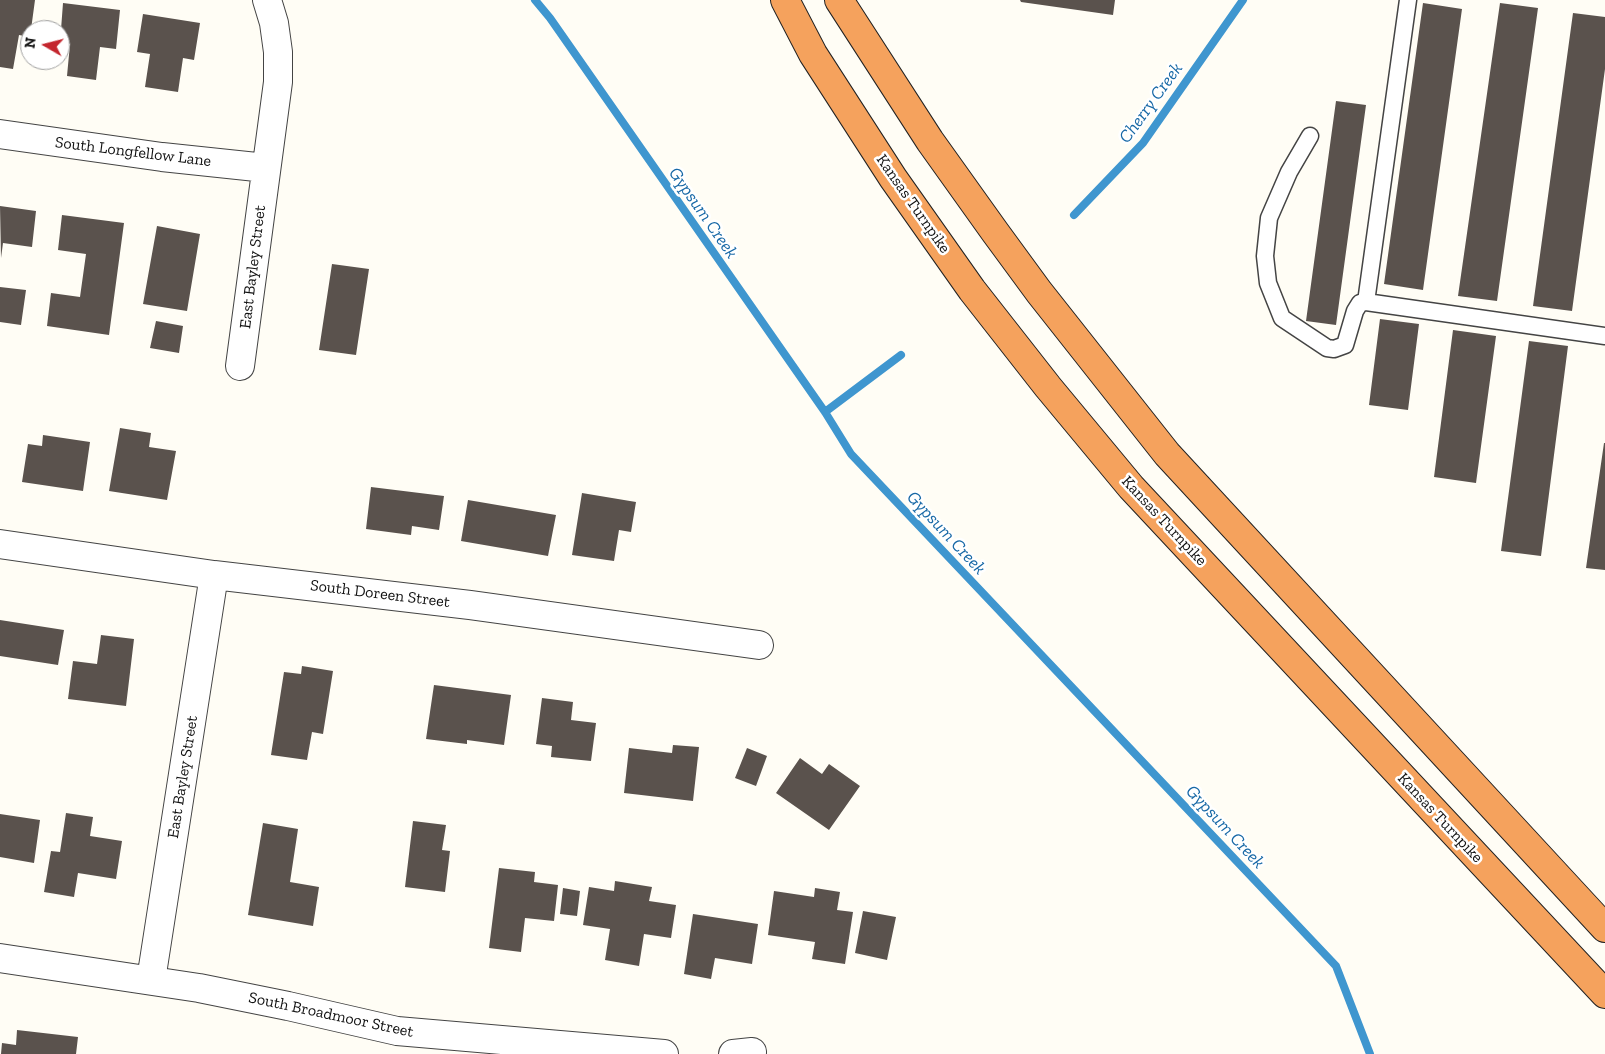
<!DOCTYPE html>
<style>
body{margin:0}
#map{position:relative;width:1605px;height:1054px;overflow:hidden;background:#fffdf5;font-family:"Zilla Slab",serif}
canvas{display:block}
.north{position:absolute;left:20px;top:20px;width:50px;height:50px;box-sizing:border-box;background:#fff;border:1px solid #a0a0a0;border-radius:50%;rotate:278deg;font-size:14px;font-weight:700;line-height:20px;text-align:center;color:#111}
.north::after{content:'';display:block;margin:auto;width:18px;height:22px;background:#c4262e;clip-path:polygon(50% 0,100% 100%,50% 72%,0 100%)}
</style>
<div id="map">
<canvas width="1605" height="1054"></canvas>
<div class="north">N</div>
</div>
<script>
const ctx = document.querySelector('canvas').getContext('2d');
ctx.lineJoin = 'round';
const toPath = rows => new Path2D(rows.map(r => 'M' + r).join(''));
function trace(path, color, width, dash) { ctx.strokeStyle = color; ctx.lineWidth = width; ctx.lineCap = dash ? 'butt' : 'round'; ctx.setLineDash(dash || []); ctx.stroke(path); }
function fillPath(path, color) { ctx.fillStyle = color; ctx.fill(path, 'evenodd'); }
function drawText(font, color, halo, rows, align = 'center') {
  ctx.font = font + ' "Zilla Slab",serif'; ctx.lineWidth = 5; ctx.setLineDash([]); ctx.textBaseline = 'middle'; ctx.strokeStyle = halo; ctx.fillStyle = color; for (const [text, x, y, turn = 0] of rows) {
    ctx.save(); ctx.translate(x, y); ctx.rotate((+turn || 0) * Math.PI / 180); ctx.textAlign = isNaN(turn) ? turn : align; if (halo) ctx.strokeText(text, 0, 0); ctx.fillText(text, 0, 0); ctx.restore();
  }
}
const stream = toPath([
 [535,0,550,18,825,412,851,454,1336,966,1370,1054],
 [1074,215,1143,143,1243,0],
 [825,412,901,355]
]);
const building = toPath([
 [0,0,35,0,30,37,19,35,13,69,0,67],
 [1020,0,1115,0,1113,15,1021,2],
 [63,3,120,10,116,49,100,47,96,80,67,76,70,44,60,43],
 [1423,3,1462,9,1423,290,1384,284],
 [1500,3,1538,8,1497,301,1458,296],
 [1573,13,1605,17,1605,69,1572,311,1533,306],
 [143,14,200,23,194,60,183,58,178,92,145,87,150,54,137,52],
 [1336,101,1366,105,1336,325,1306,321],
 [0,206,36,211,32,247,3,243,1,258],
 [62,215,124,223,109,335,47,326,51,293,80,297,86,254,58,250],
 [157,226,200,234,187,311,143,304],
 [332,264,369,269,356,355,319,350],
 [0,287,26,290,21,325,0,322],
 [1380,319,1419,324,1408,410,1369,405],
 [156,321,183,326,179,353,150,348],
 [1453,330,1496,336,1476,483,1434,477],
 [1529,341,1568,346,1541,556,1501,551],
 [120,428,151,433,149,447,176,451,167,500,109,491],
 [43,435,90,442,83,491,22,482,28,444,42,446],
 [1604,443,1605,443,1605,570,1586,568],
 [371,487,444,496,439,530,412,526,411,535,366,529],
 [582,493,636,502,631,532,619,530,614,561,572,555],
 [468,500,556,515,548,556,461,541],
 [0,620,64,630,58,665,0,656],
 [101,635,134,639,126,706,68,699,73,661,97,664],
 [302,666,333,671,323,734,312,732,307,760,271,755,284,672,301,674],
 [434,685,511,695,504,745,467,740,467,744,426,739],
 [542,698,573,702,571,720,596,723,591,761,551,757,552,746,536,744],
 [673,745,699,747,693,801,624,793,629,748,672,753],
 [747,748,767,756,756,786,735,778],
 [800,758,822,774,829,764,860,786,829,830,776,793],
 [66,813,93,817,90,836,122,841,116,879,78,873,74,897,44,892,51,851,60,852],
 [0,814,40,820,34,863,0,857],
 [413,821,446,825,442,850,450,851,445,892,405,887],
 [263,823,298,829,290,882,319,887,313,926,248,915],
 [499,868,535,872,534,882,558,885,554,921,525,918,521,952,489,948],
 [615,881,652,887,649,901,676,905,671,938,644,934,639,966,605,960,610,929,583,925,589,887,614,891],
 [563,888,580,891,577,916,560,914],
 [815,888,840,892,837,910,853,912,845,964,812,959,815,942,768,935,774,891,814,897],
 [863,911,896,917,887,960,855,953],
 [693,914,758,924,752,964,715,958,711,979,684,974],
 [17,1030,78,1037,76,1054,1,1054,2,1043,16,1045]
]);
const service = toPath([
 [1310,136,1289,172,1269,218,1265,256,1268,283,1282,318,1327,348,1334,349,1345,345,1355,311,1360,303,1366,302,1605,336],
 [1366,302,1408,0]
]);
const minor = toPath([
 [0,134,162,157,266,168],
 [240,366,278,82,278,52,274,23,267,0],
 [0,544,214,575,470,605,759,645],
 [0,958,199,988,288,1006,397,1031,664,1054],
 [151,980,214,575],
 [733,1054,752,1052]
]);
const motorway = toPath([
 [785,0,813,54,893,178,972,290,1048,387,1131,487,1605,994],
 [839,0,930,141,995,232,1039,292,1167,454,1605,928]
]);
const streetNames = [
 ["South Longfellow Lane",133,152,7],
 ["Kansas Turnpike",913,204,55],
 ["East Bayley Street",253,267,-83],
 ["Kansas Turnpike",1164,521,47],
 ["South Doreen Street",380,594,7],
 ["East Bayley Street",183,777,-81],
 ["Kansas Turnpike",1440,818,47],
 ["South Broadmoor Street",331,1015,12]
];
const waterNames = [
 ["Cherry Creek",1151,103,-54],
 ["Gypsum Creek",703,213,55],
 ["Gypsum Creek",946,533,47],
 ["Gypsum Creek",1225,827,47]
];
trace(stream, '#3f96cf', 8);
fillPath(building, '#5a524d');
trace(service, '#444', 19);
trace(minor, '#444', 30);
trace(motorway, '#222', 30);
trace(service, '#fff', 16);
trace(minor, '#fff', 28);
trace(motorway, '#f5a25d', 28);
drawText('16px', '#111', '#fff', streetNames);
drawText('italic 18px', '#1768a6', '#fff', waterNames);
</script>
